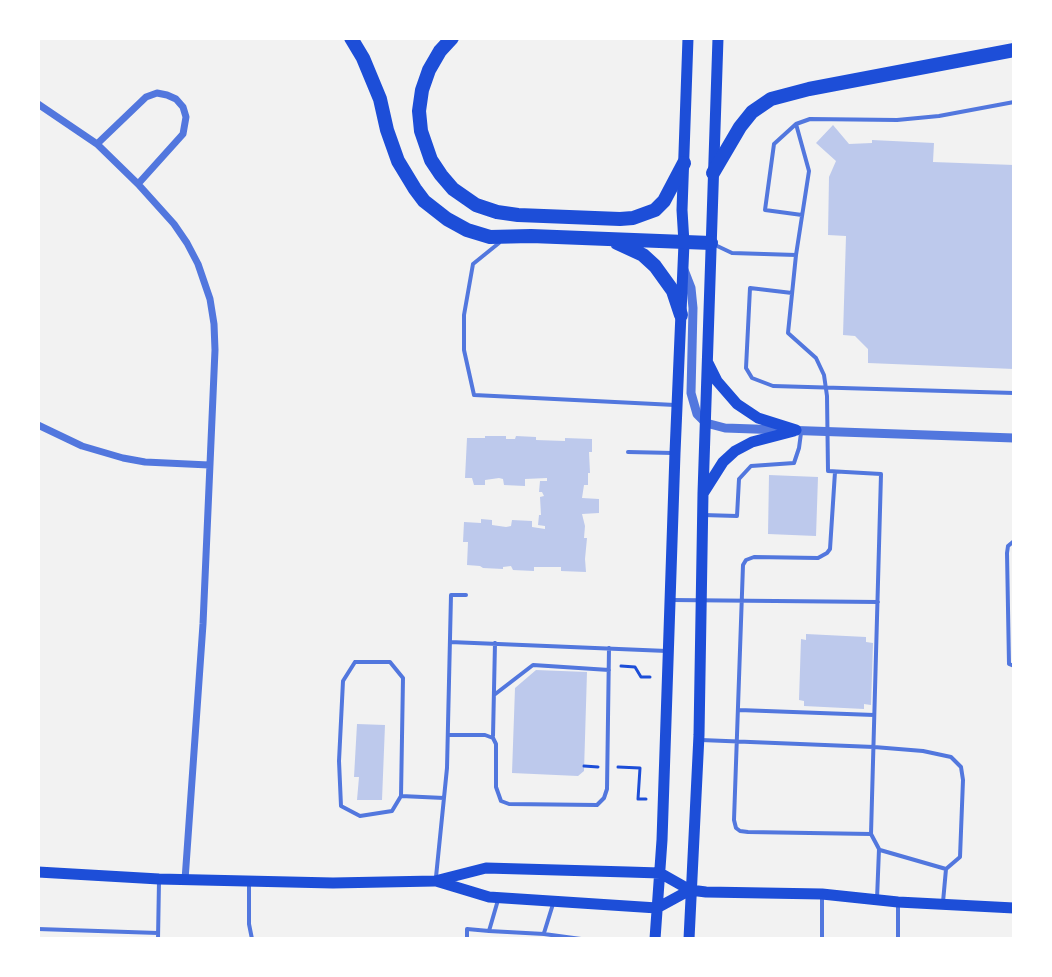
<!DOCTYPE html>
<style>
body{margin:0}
#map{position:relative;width:1052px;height:977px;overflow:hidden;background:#f2f2f2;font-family:"DejaVu Sans",sans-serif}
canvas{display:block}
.frame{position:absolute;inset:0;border:40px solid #fff;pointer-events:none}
</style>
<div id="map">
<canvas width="1052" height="977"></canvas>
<div class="frame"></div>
</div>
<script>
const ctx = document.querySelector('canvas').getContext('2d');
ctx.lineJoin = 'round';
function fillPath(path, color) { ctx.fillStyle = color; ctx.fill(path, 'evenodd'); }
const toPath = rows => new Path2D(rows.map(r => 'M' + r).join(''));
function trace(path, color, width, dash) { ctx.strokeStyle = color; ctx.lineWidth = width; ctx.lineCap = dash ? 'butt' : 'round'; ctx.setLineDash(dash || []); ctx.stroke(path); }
const building = toPath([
 [833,125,849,144,872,143,872,140,934,143,933,162,1014,165,1014,369,868,363,868,349,855,336,843,335,846,236,828,235,829,177,836,161,816,143],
 [485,436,506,436,506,439,515,439,516,436,536,437,536,440,565,441,565,438,592,439,592,452,589,452,590,473,588,473,588,485,584,485,582,498,599,499,599,513,582,514,585,526,584,538,587,538,585,559,586,572,561,571,561,567,534,567,534,571,513,570,511,566,503,567,503,569,483,568,480,566,467,565,468,542,463,542,464,522,481,523,481,519,492,520,492,525,506,527,511,526,512,520,532,521,532,527,545,529,545,526,538,525,539,515,541,515,540,497,544,496,542,492,539,492,540,481,547,481,547,478,525,479,525,486,504,485,503,479,499,478,485,480,485,485,474,485,472,478,465,478,467,438,485,438],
 [769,475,818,477,816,536,768,534],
 [806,634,866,637,866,642,873,643,871,705,864,704,864,709,804,706,804,701,799,700,801,639,806,640],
 [536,670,587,672,584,771,578,776,512,773,515,688],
 [357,724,385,725,382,800,357,800,359,777,354,777]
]);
const path = toPath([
 [621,666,635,667,641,677,650,677],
 [584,766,598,767],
 [618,767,640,768,638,799,646,799]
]);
const service = toPath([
 [796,124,774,144,765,210,802,215],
 [499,243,473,264,464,315,464,350,474,395,675,405],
 [713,244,732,253,796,255],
 [792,293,750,288,746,368,752,378,773,386,1014,393],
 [628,452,673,453],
 [835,472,830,549,827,553,818,558,754,557,746,560,743,565,734,820,736,828,740,831,748,832,871,834],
 [703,515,737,516,739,479,751,466,794,463,799,448,801,433],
 [1014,541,1008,546,1007,553,1009,664,1014,666],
 [672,600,878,602],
 [450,642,667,651],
 [355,662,390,662,403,678,401,796,392,811,360,816,341,806,339,761,343,681,355,662],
 [494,695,533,665,609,670],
 [739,710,874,715],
 [448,735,485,735,493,738,496,744,496,787,501,801,509,804,597,805,604,798,607,789,609,648],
 [493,736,495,643],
 [701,740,874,747,923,751,951,757,961,767,963,780,960,857,946,869,943,902],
 [401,796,444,798],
 [880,850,946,869],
 [436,877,447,768,451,595,466,595],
 [249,884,249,924,252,939],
 [822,897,822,939],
 [877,899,879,849,871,834,881,474,828,471,827,396,824,375,816,358,788,333,796,255,809,171,796,124,810,119,897,120,939,116,1014,102],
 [898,905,898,939],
 [38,929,158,933],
 [489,931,544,934,581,939],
 [544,933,553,904],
 [158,939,159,881],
 [467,939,467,929,489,931,498,900]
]);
const minor = toPath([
 [38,104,97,144,138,184,174,224,187,243,198,264,210,299,214,324,215,350,203,624,185,880],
 [97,144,146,97,157,93,167,95,176,99,183,107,186,117,183,134,138,184],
 [38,425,82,446,123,458,145,462,209,465]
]);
const tertiary = toPath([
 [684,270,691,288,693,308,691,393,697,414,706,423,725,428,1014,438]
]);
const secondary = toPath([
 [708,363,717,381,737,404,758,418,796,430],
 [704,492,723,462,735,451,752,442,794,431],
 [38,872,159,879,333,883,435,881,486,868,628,872,660,873,690,890,706,892,822,894,898,902,1014,908],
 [436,881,489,897,657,908,690,890],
 [655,939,662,840,675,453,684,243,682,210,688,38],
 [689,939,699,735,703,493,718,38]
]);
const motorway = toPath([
 [351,38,363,58,380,99,387,130,398,161,415,189,424,201,447,219,467,230,490,237,531,236,711,243],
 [452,38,440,51,429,70,422,90,419,111,421,131,431,160,441,175,453,189,476,205,497,212,518,215,620,219,633,218,655,210,664,201,684,163],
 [713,173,740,127,752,112,771,99,809,89,1014,50],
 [617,243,643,255,655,266,673,291,681,315]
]);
fillPath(building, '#bdc9ec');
trace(path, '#1d4ed8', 3);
trace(service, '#5277de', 4);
trace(minor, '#5277de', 7);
trace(tertiary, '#5277de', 9);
trace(secondary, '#1d4ed8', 11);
trace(motorway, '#1d4ed8', 14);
</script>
